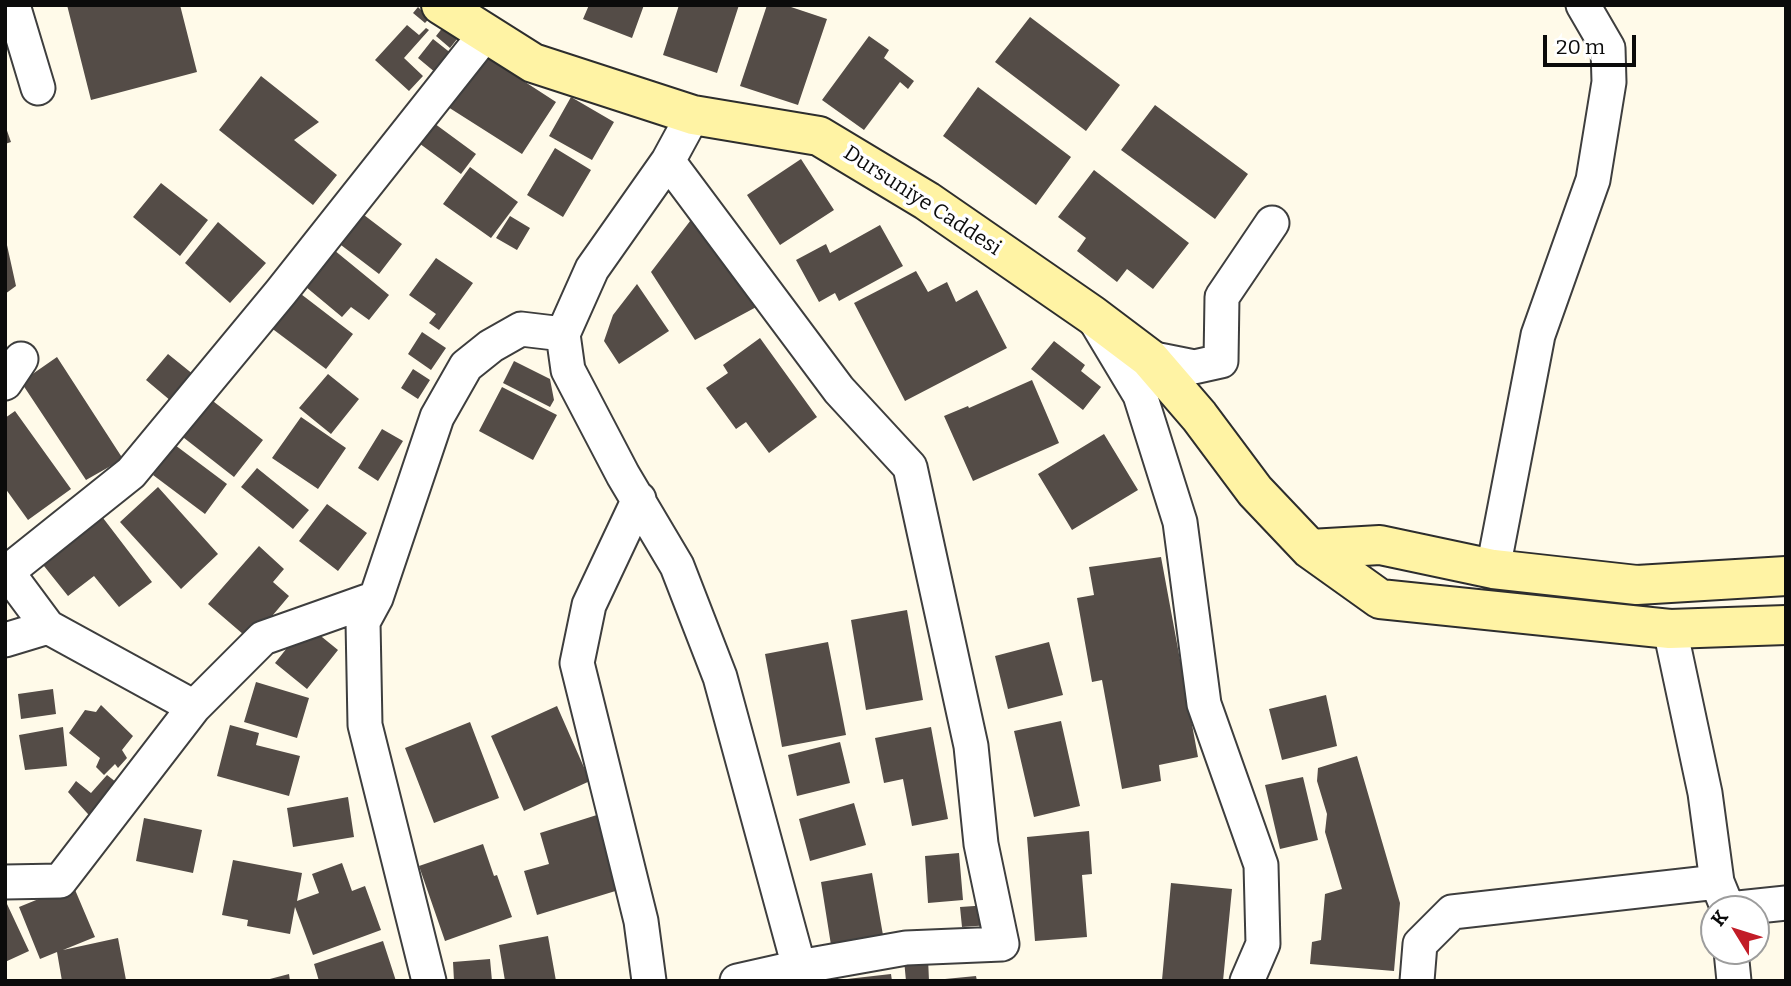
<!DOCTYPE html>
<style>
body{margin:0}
#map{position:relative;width:1791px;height:986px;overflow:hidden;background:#fffae9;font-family:Bitter,serif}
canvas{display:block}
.frame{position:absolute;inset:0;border:7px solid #0b0b0b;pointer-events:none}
.north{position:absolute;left:1700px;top:895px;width:70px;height:70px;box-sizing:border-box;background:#fff;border:2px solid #9d9d9d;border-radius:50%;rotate:308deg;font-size:19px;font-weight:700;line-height:28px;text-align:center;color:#0b0b0b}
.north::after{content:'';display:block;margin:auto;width:24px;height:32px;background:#c21c27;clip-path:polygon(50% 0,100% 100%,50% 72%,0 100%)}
.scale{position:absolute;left:1543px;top:35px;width:93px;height:32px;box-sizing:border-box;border:4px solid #0b0b0b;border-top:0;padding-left:9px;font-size:21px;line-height:24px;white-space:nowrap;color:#0b0b0b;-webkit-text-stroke:5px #fff;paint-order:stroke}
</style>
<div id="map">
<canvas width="1791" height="986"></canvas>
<div class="frame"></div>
<div class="north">K</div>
<div class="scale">20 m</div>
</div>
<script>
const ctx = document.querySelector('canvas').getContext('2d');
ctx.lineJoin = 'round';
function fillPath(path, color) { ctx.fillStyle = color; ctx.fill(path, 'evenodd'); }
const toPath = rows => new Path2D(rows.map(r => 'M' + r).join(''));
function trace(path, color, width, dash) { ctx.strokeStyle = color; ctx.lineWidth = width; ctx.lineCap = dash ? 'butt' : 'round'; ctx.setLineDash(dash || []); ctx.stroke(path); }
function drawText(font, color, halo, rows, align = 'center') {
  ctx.font = font + ' Bitter,serif'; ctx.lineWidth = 7; ctx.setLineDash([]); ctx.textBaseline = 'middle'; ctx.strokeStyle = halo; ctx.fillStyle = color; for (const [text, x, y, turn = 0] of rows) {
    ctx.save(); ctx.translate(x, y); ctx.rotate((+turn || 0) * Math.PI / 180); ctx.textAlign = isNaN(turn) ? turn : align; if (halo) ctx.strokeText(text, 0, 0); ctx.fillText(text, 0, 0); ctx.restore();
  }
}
const building = toPath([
 [67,5,180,5,197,72,91,100],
 [429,5,437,10,425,23,413,13,418,7,423,12],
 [589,5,644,5,632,38,583,19],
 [679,5,739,5,717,73,663,55],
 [767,5,785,5,827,19,798,105,740,86],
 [451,17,465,29,450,48,436,36],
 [1030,17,1120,85,1086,131,995,62],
 [407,25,419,35,426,28,429,30,404,58,423,76,409,91,375,60],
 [869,36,889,50,884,58,914,81,908,89,900,82,864,130,822,100],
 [433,39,452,54,436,73,418,58],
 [482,54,556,102,522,154,448,107],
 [261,76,319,122,294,140,337,175,313,205,219,130],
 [978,87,1071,157,1036,205,943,136],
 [571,97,614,122,592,160,549,136],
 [1155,105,1248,174,1215,219,1121,150],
 [427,118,476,154,461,174,412,138],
 [5,125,11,142,5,144],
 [555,148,591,170,563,217,527,195],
 [801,159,834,210,780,245,747,195],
 [470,167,518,202,491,238,443,204],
 [1094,170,1189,243,1153,289,1127,269,1117,282,1077,251,1086,238,1058,217],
 [161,183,208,220,180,256,133,217],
 [697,212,760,305,695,340,651,272],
 [364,215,402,244,379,274,341,245],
 [510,216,530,228,517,250,496,238],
 [218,222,266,263,230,303,185,263],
 [880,225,903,266,839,301,835,293,819,302,796,260,826,244,830,253],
 [5,236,16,286,5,294],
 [334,250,389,295,369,320,351,307,342,317,306,287],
 [436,258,473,283,439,330,429,323,436,314,409,295],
 [916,271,928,292,947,282,956,302,977,290,1007,348,905,401,854,303],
 [637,284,669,331,619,364,604,341,613,315],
 [297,291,353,334,326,369,270,327],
 [422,332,446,348,431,370,408,354],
 [760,338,817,417,769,453,746,422,736,429,706,388,728,373,723,365],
 [1054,341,1085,365,1081,371,1101,387,1083,410,1031,369],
 [168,354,194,375,171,401,146,380],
 [57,357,123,459,86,480,21,382],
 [514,361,550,379,554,400,550,407,503,383],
 [413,369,430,380,418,399,401,388],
 [328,374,359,399,331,434,299,408],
 [1032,380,1059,443,973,481,944,416,968,406,969,408],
 [502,387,557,415,533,460,479,431],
 [209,398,263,440,234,477,179,434],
 [15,411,71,489,28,520,5,488,5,418],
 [301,417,346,448,318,489,272,458],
 [382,429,403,441,378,481,358,468],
 [1104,434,1138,490,1072,530,1038,474],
 [175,445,227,484,205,514,153,475],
 [257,468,309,510,293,529,241,487],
 [158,487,218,554,181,589,120,522],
 [327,504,367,533,338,571,299,541],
 [100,514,152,582,119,607,94,576,68,596,40,561],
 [259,546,284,569,273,582,289,596,251,641,208,604],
 [1161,557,1198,757,1159,765,1161,781,1122,789,1102,680,1092,682,1077,598,1094,595,1089,567],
 [907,610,923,700,866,710,851,620],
 [306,624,338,650,307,689,275,663],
 [828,642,846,735,782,747,765,654],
 [1049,642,1063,695,1008,709,995,656],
 [256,682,309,698,297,738,244,722],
 [53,689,56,714,21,719,18,694],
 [1326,695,1337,746,1282,760,1269,709],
 [101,705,133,736,122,750,127,758,118,768,115,764,104,775,96,767,100,758,69,733,85,710,96,712],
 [557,706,590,781,524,811,491,736],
 [1061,721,1080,806,1034,817,1014,731],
 [470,722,499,798,434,823,405,748],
 [230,725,259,733,256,745,300,756,289,796,217,776],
 [63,727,67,766,25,770,19,735],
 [931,727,948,819,912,826,903,779,884,783,875,738],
 [840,742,850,783,797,796,788,755],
 [1357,756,1400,903,1394,971,1310,964,1312,942,1321,940,1325,894,1342,889,1325,832,1327,814,1317,781,1318,768],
 [107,775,126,790,97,824,68,792,76,781,91,793],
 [1303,777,1318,840,1280,849,1265,785],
 [348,797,354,837,293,847,287,808],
 [854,803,866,845,810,861,799,819],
 [600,814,622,889,537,915,524,871,549,864,540,833],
 [144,818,202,830,193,873,136,861],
 [1089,831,1092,874,1082,875,1087,937,1035,941,1027,837],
 [483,844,494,876,497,875,512,917,445,941,419,866],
 [959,853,963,900,928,903,925,856],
 [233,860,302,873,297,901,319,893,312,874,342,863,352,891,365,886,381,930,313,955,295,907,290,934,247,926,248,920,222,915],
 [872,873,883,935,831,945,821,882],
 [1171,883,1232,889,1223,981,1162,980],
 [73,885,95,937,63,950,118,938,126,980,62,981,57,952,40,959,19,907],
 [5,904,7,904,29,951,5,962],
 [989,905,990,925,962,927,960,907],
 [548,936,556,981,505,981,499,945],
 [383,941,396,981,319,981,314,964],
 [928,958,929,981,906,981,904,960],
 [490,959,492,981,454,981,453,962],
 [289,974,290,981,266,981,266,980],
 [891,974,892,981,847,981,847,979],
 [976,976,977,981,945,981,945,979]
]);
const street = toPath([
 [13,5,38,88],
 [693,115,668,161,592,269,563,334,568,370,623,475,677,566,720,677,799,967],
 [668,161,839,390,910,467,971,746,981,844,1002,944,906,948,799,967,737,981],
 [1095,320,1140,395,1180,522,1204,704,1261,865,1263,944,1247,981],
 [1149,358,1194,367,1221,361,1222,297,1272,223],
 [5,383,21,359],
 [639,499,589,605,577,663,641,921,649,981],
 [5,569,48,627,194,707],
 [1493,569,1538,335,1593,180,1609,82,1608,48,1583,5],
 [7,572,131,473,281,292,487,32],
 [1670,629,1705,793,1717,882,1728,909],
 [5,640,48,627],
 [5,882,60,881,194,707,263,638,376,598],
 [1729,909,1786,903],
 [1731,951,1734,981],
 [429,981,365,725,363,622,376,598,437,417,466,366,491,346,521,329,563,334],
 [1417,981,1420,944,1452,912,1717,882]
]);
const secondary = toPath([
 [441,5,533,63,693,115,819,136,927,201,1092,315,1149,358,1199,416,1255,491,1310,549,1380,599,1670,629,1786,625],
 [1310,549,1380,545,1493,569,1637,585,1786,576]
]);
const streetNames = [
 ["Dursuniye Caddesi",922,201,33]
];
fillPath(building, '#544c47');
trace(street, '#3e3e3e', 37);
trace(secondary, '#2d2d2d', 42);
trace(street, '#fff', 33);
trace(secondary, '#fff3a4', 38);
drawText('21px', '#0b0b0b', '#fff', streetNames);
</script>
